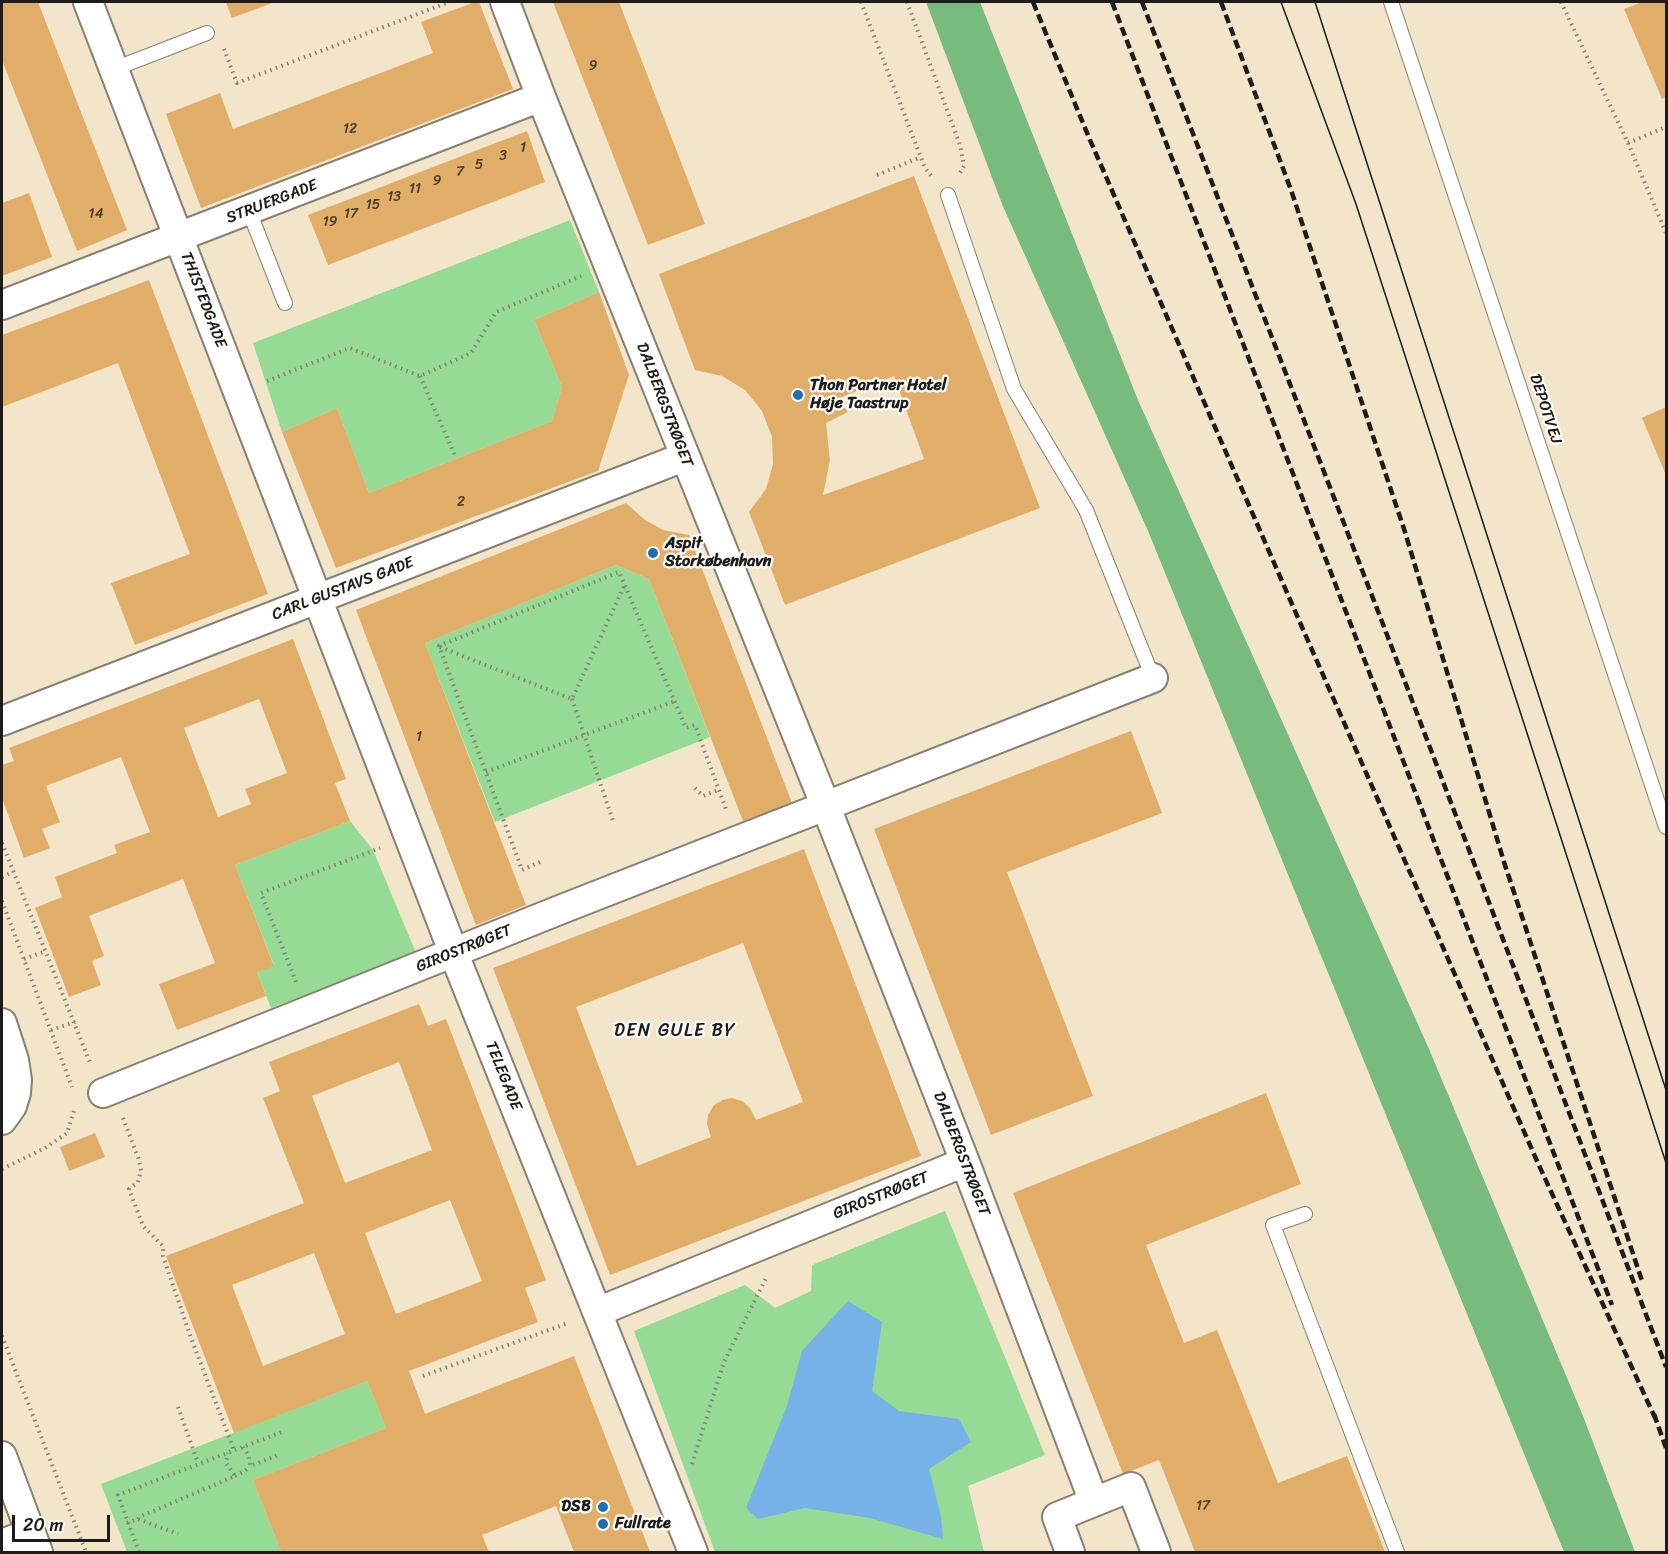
<!DOCTYPE html>
<meta charset="utf-8">
<style>
body{margin:0}
#map{position:relative;width:1668px;height:1554px;overflow:hidden;background:#f2e5ca;font-family:Sriracha,sans-serif}
canvas{display:block}
.frame{position:absolute;inset:0;border:3px solid #1c1c1c;pointer-events:none}
.scale{position:absolute;left:12px;top:1515px;width:98px;height:27px;box-sizing:border-box;border:3px solid #1c1c1c;border-top:0;padding-left:8px;font-size:18px;line-height:21px;white-space:nowrap;color:#1c1c1c;-webkit-text-stroke:4px #fdfcf7;paint-order:stroke}
</style>
<div id="map">
<canvas width="1668" height="1554"></canvas>
<div class="frame"></div>
<div class="scale">20 m</div>
</div>
<script>
const ctx = document.querySelector('canvas').getContext('2d');
ctx.lineJoin = 'round';
function fillPath(path, color) { ctx.fillStyle = color; ctx.fill(path, 'evenodd'); }
const toPath = rows => new Path2D(rows.map(r => 'M' + r).join(''));
function trace(path, color, width, dash) { ctx.strokeStyle = color; ctx.lineWidth = width; ctx.lineCap = dash ? 'butt' : 'round'; ctx.setLineDash(dash || []); ctx.stroke(path); }
function drawText(font, color, halo, rows, align = 'center') {
  ctx.font = font + ' Sriracha,sans-serif'; ctx.lineWidth = 4.5; ctx.setLineDash([]); ctx.textBaseline = 'middle'; ctx.strokeStyle = halo; ctx.fillStyle = color; for (const [text, x, y, turn = 0] of rows) {
    ctx.save(); ctx.translate(x, y); ctx.rotate((+turn || 0) * Math.PI / 180); ctx.textAlign = isNaN(turn) ? turn : align; if (halo) ctx.strokeText(text, 0, 0); ctx.fillText(text, 0, 0); ctx.restore();
  }
}
const green = toPath([
 [570,220,599,292,534,320,562,387,552,421,369,493,337,408,282,432,253,343],
 [616,565,649,579,710,737,495,822,425,643],
 [350,821,373,850,416,953,271,1008,257,972,274,965,235,865],
 [945,1211,1045,1455,968,1486,984,1552,715,1552,634,1331,745,1285,775,1308,811,1291,812,1265],
 [367,1381,386,1428,253,1480,281,1552,127,1552,101,1484]
]);
const forest = toPath([
 [926,2,980,2,1138,400,1429,1049,1583,1416,1635,1552,1564,1552,1148,531,1002,204]
]);
const water = toPath([
 [848,1301,882,1322,872,1391,899,1411,959,1419,971,1442,929,1469,941,1517,943,1539,870,1518,805,1508,758,1519,746,1508,787,1406,802,1351]
]);
const building = toPath([
 [2,2,38,2,127,230,77,251,2,60],
 [226,2,275,2,232,18],
 [475,2,479,2,513,89,201,208,166,114,220,93,233,129,433,53,421,22],
 [553,2,619,2,705,224,648,245],
 [1642,2,1666,2,1666,97,1662,99,1624,9],
 [527,131,545,182,328,265,308,215],
 [914,176,1040,508,785,605,749,512,766,489,773,464,772,437,762,411,745,390,722,376,695,370,659,274],
 [894,376,924,459,823,495,830,460,826,423,848,412,837,399],
 [29,193,52,257,2,276,2,203],
 [149,280,268,594,135,645,111,583,190,554,118,363,2,407,2,335],
 [599,292,629,375,598,471,336,568,282,432,337,408,369,493,552,421,562,387,534,320],
 [1666,407,1666,475,1642,418],
 [626,503,645,520,663,530,689,535,792,803,743,821,649,579,616,565,425,643,526,905,476,925,356,610],
 [293,639,346,779,335,783,350,821,235,865,274,966,257,972,266,996,177,1030,159,984,215,963,183,879,89,916,104,956,92,961,101,985,69,997,35,908,62,897,55,877,117,853,114,845,150,832,121,757,46,786,60,822,42,829,50,848,24,858,2,798,2,765,14,761,9,748],
 [259,699,287,773,245,789,251,804,218,817,184,728],
 [1131,731,1162,813,1007,872,1093,1096,991,1135,874,829],
 [804,849,921,1156,610,1275,493,968],
 [743,943,803,1102,756,1120,750,1108,742,1101,732,1098,723,1100,714,1105,708,1115,707,1124,711,1137,637,1166,576,1007],
 [419,1004,428,1026,446,1019,546,1280,525,1288,538,1322,409,1371,425,1414,574,1356,650,1552,574,1552,556,1506,482,1535,489,1552,281,1552,253,1480,386,1428,367,1381,234,1433,166,1256,304,1203,263,1098,280,1091,269,1062],
 [399,1062,432,1150,345,1183,312,1096],
 [450,1200,482,1281,396,1314,365,1233],
 [314,1253,345,1334,263,1366,232,1285],
 [1266,1093,1301,1184,1146,1245,1184,1343,1217,1330,1278,1483,1347,1456,1385,1552,1195,1552,1159,1460,1123,1474,1013,1193],
 [95,1133,105,1157,69,1171,60,1147]
]);
const path = toPath([
 [861,2,925,168,933,178],
 [907,2,960,145,964,166,958,176],
 [1561,2,1628,143,1666,233],
 [224,49,237,83,449,2],
 [1628,143,1666,127],
 [877,175,921,157],
 [420,376,456,458],
 [267,381,350,348,420,376,471,353,496,312,581,276],
 [440,647,572,699,625,584],
 [572,699,613,821],
 [486,772,675,701],
 [695,788,703,796,718,790],
 [2,843,91,1065],
 [540,862,522,870,439,646,619,572,686,728,695,725,727,812],
 [2,877,13,872],
 [2,901,72,1087],
 [24,959,46,951],
 [296,982,261,893,380,848],
 [51,1030,75,1022],
 [123,1118,139,1160,141,1171,138,1182,129,1189,143,1226,163,1246,163,1256,191,1338,234,1450],
 [2,1169,45,1148,67,1133,75,1108],
 [2,1336,86,1552],
 [423,1376,568,1323],
 [178,1407,198,1463],
 [243,1447,249,1456,250,1466,278,1455],
 [692,1464,724,1362,767,1276],
 [235,1476,245,1471,250,1466],
 [138,1519,139,1517,235,1476,226,1463,228,1453],
 [127,1523,138,1519,178,1534],
 [139,1552,118,1495,282,1432]
]);
const lane = toPath([
 [1391,2,1666,827],
 [114,69,207,33],
 [948,195,1014,389,1086,510,1153,678],
 [249,211,285,303],
 [1305,1214,1273,1225,1397,1552]
]);
const street = toPath([
 [88,2,454,954,693,1552],
 [505,2,541,97,826,807,965,1162,1094,1502],
 [2,305,541,97],
 [2,721,684,457],
 [2,1023,14,1060,17,1080,16,1093,12,1106,2,1120],
 [103,1093,562,909,1153,678],
 [597,1312,965,1162],
 [2,1456,38,1552],
 [2,1544,30,1533],
 [1070,1552,1057,1517,1131,1487,1156,1552]
]);
const tram = toPath([
 [1281,2,1356,204,1666,1163],
 [1315,2,1666,1090]
]);
const rail = toPath([
 [1033,2,1090,140,1305,634,1537,1161,1657,1422],
 [1112,2,1612,1305],
 [1142,2,1381,619,1666,1367],
 [1221,2,1291,190,1405,532,1504,862,1642,1281],
 [1654,1414,1666,1448]
]);
const markers = [
 [798,395,6,"#1f6fb2"],
 [653,553,6,"#1f6fb2"],
 [603,1507,6,"#1f6fb2"],
 [603,1524,6,"#1f6fb2"]
];
const numberNames = [
 ["9",593,66],
 ["12",350,129],
 ["1",523,148],
 ["3",503,156],
 ["5",479,165],
 ["7",460,172],
 ["9",437,181],
 ["11",415,189],
 ["13",394,197],
 ["15",373,205],
 ["14",96,214],
 ["17",351,214],
 ["19",330,222],
 ["2",461,502],
 ["1",419,737],
 ["17",1203,1506]
];
const streetNames = [
 ["STRUERGADE",272,202,-21],
 ["THISTEDGADE",203,300,69],
 ["DALBERGSTRØGET",664,405,69],
 ["DEPOTVEJ",1545,409,72],
 ["CARL GUSTAVS GADE",343,589,-21],
 ["GIROSTRØGET",464,949,-22],
 ["TELEGADE",503,1076,68],
 ["DALBERGSTRØGET",961,1154,69],
 ["GIROSTRØGET",881,1196,-22]
];
const poiNames = [
 ["Thon Partner Hotel",810,386],
 ["Høje Taastrup",810,404],
 ["Aspit",665,544],
 ["Storkøbenhavn",665,562],
 ["DSB",591,1507,"right"],
 ["Fullrate",615,1524]
];
const neighbourhoodNames = [
 ["DEN GULE BY",675,1031]
];
fillPath(green, '#95db95');
fillPath(forest, '#78bb7e');
fillPath(water, '#76b1e7');
fillPath(building, '#e1ae69');
trace(lane, '#878073', 16);
trace(street, '#878073', 32);
trace(path, '#878073', 4, [1.5, 4.5]);
trace(lane, '#fff', 14);
trace(street, '#fff', 28);
trace(tram, '#1c1c1c', 1.5);
trace(rail, '#1c1c1c', 4.5, [9, 4.5]);
for (const [x, y, r, color] of markers) { const dot = new Path2D(); dot.arc(x, y, r, 0, 2 * Math.PI); ctx.fillStyle = color; ctx.fill(dot); trace(dot, '#fdfcf7', 2); }
drawText('14px', '#4d402f', null, numberNames);
drawText('16px', '#1c1c1c', '#fdfcf7', streetNames);
drawText('bold 16px', '#1c1c1c', '#fdfcf7', poiNames, 'left');
ctx.letterSpacing = '1.5px';
drawText('18px', '#1c1c1c', '#fdfcf7', neighbourhoodNames);
ctx.letterSpacing = '0px';
</script>
